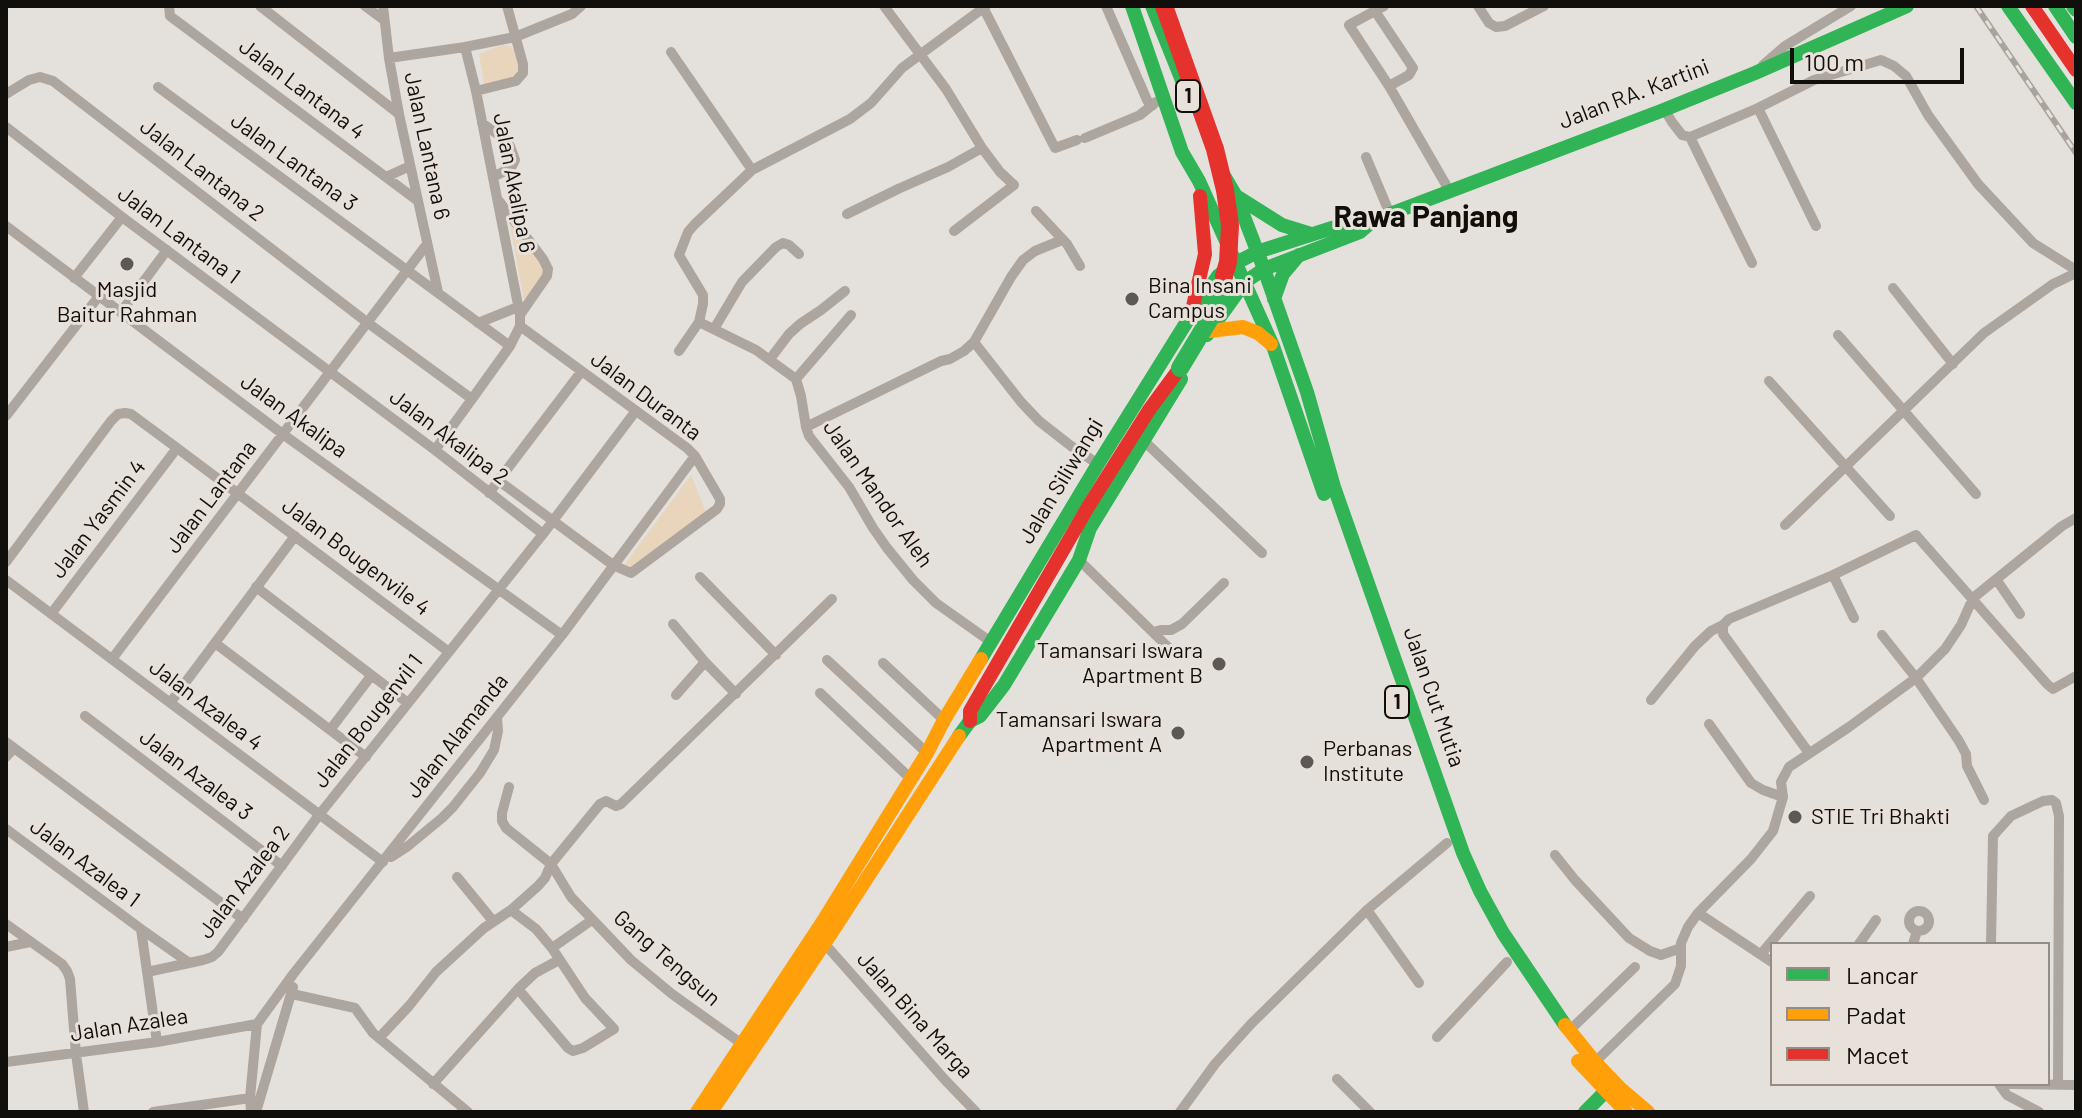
<!DOCTYPE html>
<style>
body{margin:0}
#map{position:relative;width:2082px;height:1118px;overflow:hidden;background:#e4e1dc;font-family:Barlow,sans-serif}
canvas{display:block}
.frame{position:absolute;inset:0;border:8px solid #110f0c;pointer-events:none}
.legend{position:absolute;left:1770px;top:942px;width:280px;height:144px;box-sizing:border-box;background:#e8e1d9;border:2px solid #928d87;margin:0;padding:10px 14px;list-style:none;font-size:24px;color:#110f0c}
.legend li{display:flex;align-items:center;gap:16px;height:40px}
.legend b{width:40px;border:2px solid #928d87}
.scale{position:absolute;left:1790px;top:48px;width:174px;height:36px;box-sizing:border-box;border:4px solid #110f0c;border-top:0;padding-left:10px;font-size:24px;line-height:28px;white-space:nowrap;color:#110f0c;-webkit-text-stroke:6px #e8e1d9;paint-order:stroke}
</style>
<div id="map">
<canvas width="2082" height="1118"></canvas>
<div class="frame"></div>
<ul class="legend">
<li><b style="height:10px;background:#30b455"></b>Lancar</li>
<li><b style="height:10px;background:#ff9f0a"></b>Padat</li>
<li><b style="height:10px;background:#e5322d"></b>Macet</li>
</ul>
<div class="scale">100 m</div>
</div>
<script>
const ctx = document.querySelector('canvas').getContext('2d');
ctx.lineJoin = 'round';
function fillPath(path, color) { ctx.fillStyle = color; ctx.fill(path, 'evenodd'); }
const toPath = rows => new Path2D(rows.map(r => 'M' + r).join(''));
function trace(path, color, width, dash) { ctx.strokeStyle = color; ctx.lineWidth = width; ctx.lineCap = dash ? 'butt' : 'round'; ctx.setLineDash(dash || []); ctx.stroke(path); }
function drawText(font, color, halo, rows, align = 'center') {
  ctx.font = font + ' Barlow,sans-serif'; ctx.lineWidth = 6; ctx.setLineDash([]); ctx.textBaseline = 'middle'; ctx.strokeStyle = halo; ctx.fillStyle = color; for (const [text, x, y, turn = 0] of rows) {
    ctx.save(); ctx.translate(x, y); ctx.rotate((+turn || 0) * Math.PI / 180); ctx.textAlign = isNaN(turn) ? turn : align; if (halo) ctx.strokeText(text, 0, 0); ctx.fillText(text, 0, 0); ctx.restore();
  }
}
const green = toPath([
 [503,45,510,46,516,52,521,70,520,77,485,89,479,54],
 [509,219,549,273,524,300,523,296],
 [691,475,706,512,634,573,626,568,625,564]
]);
const street = toPath([
 [169,6,170,16,418,201],
 [260,6,399,114],
 [365,6,384,20],
 [383,6,389,58,399,114,438,292],
 [884,6,946,89,982,148,1000,172,1014,185,954,231],
 [986,6,902,68,871,103,850,119,752,170,695,224,688,232,679,255,703,295,703,304,699,322,756,350,796,379,801,396,806,427,809,436,849,487,873,528,887,548,913,580,936,603,991,642],
 [1106,6,1147,100,1152,106],
 [1384,6,1349,25,1389,86,1449,190],
 [1478,6,1489,23,1496,27,1505,26,1544,6],
 [983,7,1055,148,1077,140],
 [1375,11,1413,68,1409,75,1389,86],
 [671,52,752,170],
 [389,58,465,47,515,37,572,14,581,6],
 [1763,65,1785,46,1851,6],
 [158,87,510,346],
 [476,91,516,81,523,73,523,64,507,6],
 [6,94,29,80,40,77,53,81,368,323,472,399,510,346,520,326,520,315,476,91,465,47],
 [1758,108,1816,226],
 [1664,109,1672,122,1682,135,1690,137,1758,108,1814,80,1881,60,1894,66,1906,76,1928,115,1978,184,2033,243,2076,270],
 [482,123,504,139,510,146,515,160,511,168,493,177],
 [6,127,122,217,435,450,543,534],
 [1690,137,1752,263],
 [1085,138,1140,115,1156,102],
 [1366,157,1390,214],
 [386,177,410,166],
 [499,201,543,259,548,269,547,276,520,315],
 [1036,211,1067,244,1080,266],
 [847,214,898,189,948,167,982,148],
 [6,226,284,435,562,635],
 [74,278,122,217],
 [1893,288,1953,364],
 [121,312,167,250],
 [478,323,518,307],
 [714,329,742,282,776,247,783,243,789,245,799,254],
 [1838,335,1976,494],
 [974,342,1021,402,1039,421,1071,446,1098,464],
 [679,351,699,322],
 [770,359,789,334,800,324,821,310,845,291],
 [796,379,851,315],
 [1769,381,1890,516],
 [6,416,99,296],
 [806,427,941,361,950,359,964,351,974,342,1011,277,1023,260,1035,251,1062,240],
 [1144,441,1262,553],
 [435,450,472,399],
 [499,481,613,565,631,573,717,509,720,504,720,499,695,456,687,448,520,326],
 [489,493,581,372],
 [1785,525,1984,333,2053,284,2076,273],
 [1079,560,1171,650],
 [6,562,111,421,118,414,125,413,131,414,177,448,449,652],
 [1833,575,1854,618],
 [700,577,776,655],
 [1996,579,2020,614],
 [6,580,383,862],
 [256,587,408,703],
 [51,614,177,448],
 [673,624,705,662],
 [1153,632,1161,630,1171,630,1182,624,1224,583],
 [1882,635,1916,678,1959,741,1966,754,1967,766,1984,800],
 [215,643,366,757],
 [112,659,427,244],
 [827,660,927,753],
 [883,663,944,720],
 [820,693,911,779],
 [676,695,705,662,736,694],
 [1651,700,1695,646,1711,631,1723,625],
 [170,703,295,536],
 [85,716,282,866],
 [1709,724,1751,783,1763,790,1783,797],
 [330,730,371,676],
 [6,742,243,919],
 [1809,753,1723,634,1723,625,1729,619,1833,575,1916,535,2047,684,2053,689,2076,676],
 [6,757,14,748],
 [509,787,502,813,502,821,506,828,551,864,571,897,631,960,672,994,745,1046],
 [6,829,141,929,188,962],
 [1555,855,1575,880,1629,938,1650,951,1661,955,1681,948],
 [391,857,408,846,442,818,453,807,480,773,494,750,498,731,497,717],
 [457,877,493,921],
 [511,910,536,929,552,948,585,998,614,1029,583,1048,573,1051,568,1048,518,989],
 [1367,910,1419,983],
 '1909 921a10 10 0 1 1 20 0a10 10 0 1 1-20 0Z',
 [1698,913,1772,962],
 [6,924,62,964,67,971,70,979,76,1054,84,1112],
 [141,929,157,1042],
 [824,943,946,1081,976,1112],
 [1859,944,1876,920],
 [1913,944,1917,931],
 [1991,944,1993,836,2011,816,2043,801,2052,800,2056,803,2059,816,2058,1085],
 [6,947,30,942],
 [552,948,592,920],
 [1761,954,1810,896],
 [147,972,203,960,212,957,218,952,319,815,543,534,635,412],
 [292,994,355,1008,373,1033,468,1112],
 [1569,1031,1635,967],
 [1437,1037,1507,962],
 [379,1038,409,1006,436,972,484,928,511,910,538,886,545,878,551,864,600,804,606,801,616,806,621,804,832,599],
 [6,1062,157,1042,257,1024],
 [1595,1062,1675,984,1681,966,1681,943,1688,927,1698,913,1751,859,1773,831,1783,797,1781,782,1789,767,1849,727,1916,678,1945,649,1961,625,1973,598,2062,526,2076,518],
 [1337,1079,1370,1112],
 [433,1084,518,989,535,973,559,960],
 [1999,1084,2007,1095,2039,1112],
 [2010,1084,2076,1085],
 [153,1112,250,1098],
 [251,1112,250,1098,257,1024,294,973,562,635,695,456],
 [256,1112,293,987],
 [1180,1112,1215,1064,1251,1024,1367,910,1447,843]
]);
const fast = toPath([
 [1132,6,1182,152,1199,181,1273,346,1324,494],
 [1152,6,1187,93],
 [2008,6,2076,103],
 [2055,6,2076,37],
 [2073,6,2076,10],
 [1223,174,1236,196,1264,269,1307,392,1334,487,1463,853,1480,891,1503,933,1565,1025],
 [1236,196,1282,225,1311,234],
 [1274,299,1283,274,1299,255],
 [1207,335,1245,282,1264,269,1360,232,1375,219],
 [981,659,1098,464,1191,315,1218,276,1236,263,1257,252,1357,220,1375,219,1390,214,1661,111,1755,73,1907,6],
 [959,736,970,721,980,716,1004,685,1079,560,1090,528,1181,379],
 [1585,1112,1605,1092]
]);
const slow = toPath([
 [1210,331,1243,327,1258,333,1271,344],
 [1565,1025,1595,1062,1621,1089,1648,1112],
 [1578,1061,1626,1112],
 [697,1112,825,918,927,753,944,720,981,659],
 [711,1112,834,929,959,736]
]);
const jam = toPath([
 [2032,6,2076,70],
 [1191,315,1205,254,1200,196],
 [970,721,970,711,1088,507,1149,410,1180,368]
]);
const rail = toPath([
 [1976,6,2076,153]
]);
const fastBridge = toPath([
 [1180,368,1209,320,1224,276]
]);
const jamBridge = toPath([
 [1164,6,1215,149,1225,190,1230,225,1228,262,1224,276]
]);
const markers = [
 [127,264,8,"#5b5855"],
 [1132,299,8,"#5b5855"],
 [1219,664,8,"#5b5855"],
 [1178,733,8,"#5b5855"],
 [1307,762,8,"#5b5855"],
 [1795,817,8,"#5b5855"]
];
const shields = [
 [1188,96,24],
 [1397,702,24]
];
const shieldNames = [
 ["1",1188,96],
 ["1",1397,702]
];
const streetNames = [
 ["Jalan Lantana 4",302,89,37],
 ["Jalan RA. Kartini",1634,94,-21],
 ["Jalan Lantana 6",427,146,78],
 ["Jalan Lantana 3",294,162,36],
 ["Jalan Lantana 2",202,170,38],
 ["Jalan Akalipa 6",514,183,79],
 ["Jalan Lantana 1",179,235,37],
 ["Jalan Duranta",646,396,37],
 ["Jalan Akalipa",294,416,36],
 ["Jalan Akalipa 2",449,437,37],
 ["Jalan Siliwangi",1061,481,-59],
 ["Jalan Mandor Aleh",878,494,55],
 ["Jalan Lantana",211,497,-53],
 ["Jalan Yasmin 4",98,519,-53],
 ["Jalan Bougenvile 4",356,557,37],
 ["Jalan Cut Mutia",1434,697,71],
 ["Jalan Azalea 4",206,705,37],
 ["Jalan Bougenvil 1",368,721,-52],
 ["Jalan Alamanda",457,736,-52],
 ["Jalan Azalea 3",196,775,37],
 ["Jalan Azalea 1",85,863,37],
 ["Jalan Azalea 2",244,882,-53],
 ["Gang Tengsun",667,958,41],
 ["Jalan Bina Marga",915,1015,48],
 ["Jalan Azalea",129,1025,-9]
];
const poiNames = [
 ["Bina Insani",1148,286],
 ["Campus",1148,311],
 ["Masjid",127,290,"center"],
 ["Baitur Rahman",127,315,"center"],
 ["Tamansari Iswara",1203,651,"right"],
 ["Apartment B",1203,676,"right"],
 ["Tamansari Iswara",1162,720,"right"],
 ["Apartment A",1162,745,"right"],
 ["Perbanas",1323,749],
 ["Institute",1323,774],
 ["STIE Tri Bhakti",1811,817]
];
const districtNames = [
 ["Rawa Panjang",1426,217]
];
fillPath(green, '#e9d5bc');
trace(street, '#aca69f', 10);
trace(fast, '#30b455', 14);
trace(slow, '#ff9f0a', 14);
trace(jam, '#e5322d', 14);
trace(rail, '#a8a49d', 6);
trace(rail, '#e8e1d9', 3, [9]);
trace(fastBridge, '#30b455', 18);
trace(jamBridge, '#e5322d', 18);
for (const [x, y, r, color] of markers) { const dot = new Path2D(); dot.arc(x, y, r, 0, 2 * Math.PI); ctx.fillStyle = color; ctx.fill(dot); trace(dot, '#e8e1d9', 3); }
for (const [x, y, w] of shields) { const box = new Path2D(); box.roundRect(x - w / 2, y - 16, w, 32, 6); ctx.fillStyle = '#e8e1d9'; ctx.fill(box); trace(box, '#110f0c', 2); }
drawText('bold 20px', '#110f0c', null, shieldNames);
drawText('22px', '#110f0c', '#e8e1d9', streetNames);
drawText('22px', '#110f0c', '#e8e1d9', poiNames, 'left');
drawText('bold 30px', '#110f0c', '#e8e1d9', districtNames);
</script>
